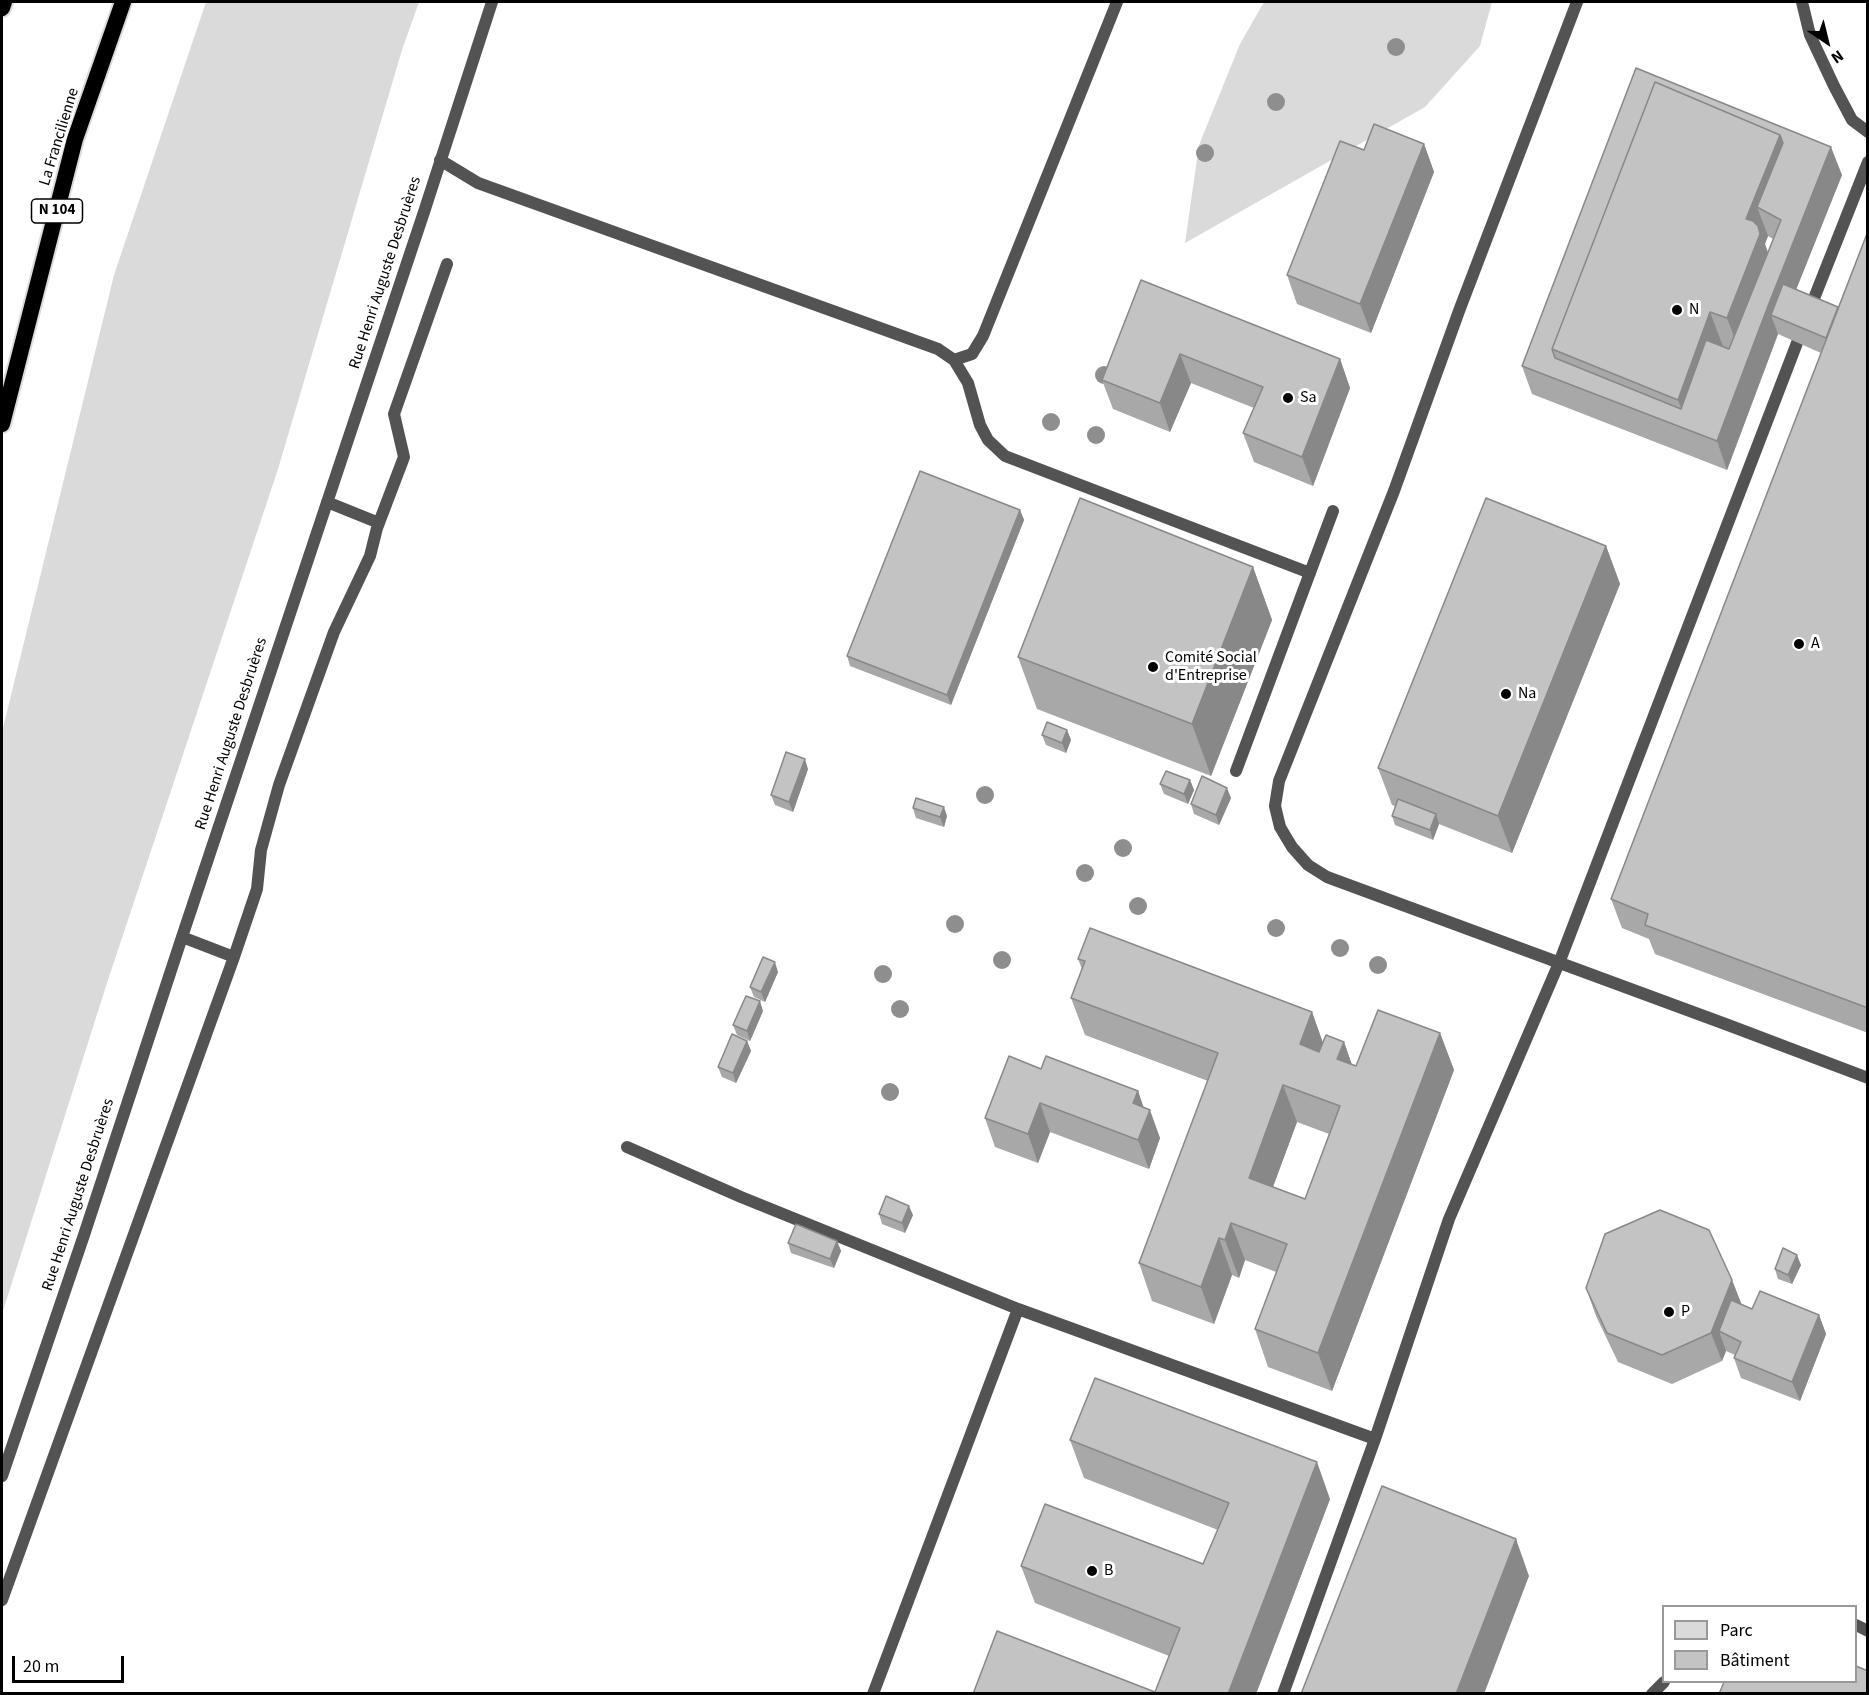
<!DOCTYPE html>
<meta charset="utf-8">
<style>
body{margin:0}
#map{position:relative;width:1869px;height:1695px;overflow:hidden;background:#fff;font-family:"Source Sans 3",sans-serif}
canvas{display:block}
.frame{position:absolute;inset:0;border:3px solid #000;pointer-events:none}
.legend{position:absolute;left:1662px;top:1605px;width:195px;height:78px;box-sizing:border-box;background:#fff;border:2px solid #999;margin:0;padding:8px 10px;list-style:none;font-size:18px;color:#000}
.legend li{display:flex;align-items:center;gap:12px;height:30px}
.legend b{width:30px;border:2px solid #999}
.north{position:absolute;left:1797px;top:12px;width:60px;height:60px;-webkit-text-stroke:4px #fff;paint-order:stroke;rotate:145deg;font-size:16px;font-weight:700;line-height:24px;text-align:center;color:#000}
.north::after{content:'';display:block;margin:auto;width:21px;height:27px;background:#000;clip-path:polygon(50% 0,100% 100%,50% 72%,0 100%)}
.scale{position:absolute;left:12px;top:1656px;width:112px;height:27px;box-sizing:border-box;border:3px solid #000;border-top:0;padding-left:8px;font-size:18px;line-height:21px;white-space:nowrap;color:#000;-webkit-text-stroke:4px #fff;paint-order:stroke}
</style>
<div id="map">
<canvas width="1869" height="1695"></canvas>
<div class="frame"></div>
<ul class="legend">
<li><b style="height:16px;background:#dadada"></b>Parc</li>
<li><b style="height:16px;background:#c3c3c3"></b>Bâtiment</li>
</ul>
<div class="north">N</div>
<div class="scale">20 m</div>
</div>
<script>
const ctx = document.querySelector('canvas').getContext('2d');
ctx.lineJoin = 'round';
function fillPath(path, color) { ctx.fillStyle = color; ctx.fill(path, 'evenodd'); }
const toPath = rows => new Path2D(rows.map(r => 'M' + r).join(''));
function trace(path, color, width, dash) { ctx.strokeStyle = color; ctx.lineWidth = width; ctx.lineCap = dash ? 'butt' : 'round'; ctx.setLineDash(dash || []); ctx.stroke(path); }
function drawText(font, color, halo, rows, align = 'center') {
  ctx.font = font + ' "Source Sans 3",sans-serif'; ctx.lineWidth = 6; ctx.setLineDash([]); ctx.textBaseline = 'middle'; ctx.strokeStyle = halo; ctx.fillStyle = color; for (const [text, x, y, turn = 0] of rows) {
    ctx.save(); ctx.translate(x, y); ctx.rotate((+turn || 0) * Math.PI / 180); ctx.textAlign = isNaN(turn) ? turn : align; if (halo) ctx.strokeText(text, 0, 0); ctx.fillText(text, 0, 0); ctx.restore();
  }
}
const green = toPath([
 [206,2,419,2,402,50,278,469,106,986,2,1314,2,732,114,275],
 [1264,2,1492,2,1480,46,1425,107,1185,243,1199,145,1240,44]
]);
const service = toPath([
 [1577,2,1459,311,1394,491,1279,781,1275,806,1280,827,1292,847,1308,865,1327,877,1728,1025,1868,1078],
 [1802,2,1810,35,1834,86,1852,120,1868,132],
 [440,160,478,183,938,349,954,360,968,383,980,425,988,440,1005,456,1310,573],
 [1809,311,1868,162],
 [954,360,972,354,983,336,1117,2],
 [327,502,379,523],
 [1236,771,1333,511],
 [182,937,234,957],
 [627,1147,741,1197,1018,1309,1375,1439,1449,1219,1559,963,1797,343],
 [2,1476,84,1235,182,937,424,212,492,2],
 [2,1600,234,957,257,889,261,850,279,785,334,632,370,556,377,528,404,457,394,414,447,264],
 [1856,1625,1868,1631],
 [873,1694,1018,1309],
 [1283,1694,1375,1439],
 [1652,1694,1664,1682]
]);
const trunk = toPath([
 [2,8,4,2],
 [2,424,75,139,123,2]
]);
const trees = [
 [1396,47],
 [1276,102],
 [1205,153],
 [1104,375],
 [1051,422],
 [1096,435],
 [985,795],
 [1123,848],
 [1085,873],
 [1138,906],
 [955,924],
 [1276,928],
 [1340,948],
 [1002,960],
 [1378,965],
 [883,974],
 [900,1009],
 [890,1092]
];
const wall = toPath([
 [1636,68,1842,175,1796,289,1838,307,1868,231,1868,1033,1655,954,1649,939,1622,928,1611,899,1821,353,1778,334,1727,470,1532,394,1522,366],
 [1768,236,1773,239,1768,253,1765,244],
 [1424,144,1434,172,1371,333,1297,304,1287,275,1364,150],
 [1141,280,1340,359,1350,388,1313,486,1254,462,1243,433,1254,408,1191,383,1170,432,1113,409,1102,380],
 [1020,510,1024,520,951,705,850,666,847,656],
 [1606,546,1620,584,1512,853,1439,824,1433,840,1395,825,1392,816,1395,806,1392,805,1378,768],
 [1253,567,1272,620,1211,776,1037,709,1018,657],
 [1067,730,1071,740,1066,753,1046,745,1042,735],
 [808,769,793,812,775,805,771,795],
 [1190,780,1194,790,1188,804,1164,794,1160,784],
 [1231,798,1219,825,1194,814,1191,804],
 [913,808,947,816,944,827,916,818],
 [1078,959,1312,1012,1323,1043,1344,1042,1352,1065,1356,1066,1440,1033,1454,1070,1332,1391,1268,1367,1255,1329,1276,1272,1245,1260,1239,1278,1232,1275,1214,1324,1152,1301,1139,1263,1208,1081,1085,1035,1071,998,1082,969],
 [1297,1122,1329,1134,1305,1199,1273,1187],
 [778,972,765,1002,754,997,750,987],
 [763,1011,750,1041,737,1035,733,1025],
 [747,1041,751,1051,736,1083,722,1077,718,1067],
 [1041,1069,1138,1091,1143,1107,1160,1138,1149,1169,1050,1132,1038,1163,995,1147,985,1118],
 [879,1214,913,1215,905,1233,882,1224],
 [837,1241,841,1251,834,1268,791,1253,788,1243],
 [1801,1265,1792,1284,1778,1279,1775,1269],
 [1732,1280,1741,1304,1752,1309,1819,1315,1826,1334,1800,1401,1741,1378,1734,1358,1735,1355,1726,1351,1722,1361,1672,1384,1618,1362,1596,1316,1586,1288],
 [1070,1440,1330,1499,1256,1694,973,1694,1155,1692,1169,1656,1035,1603,1021,1566,1203,1564,1218,1530,1084,1478]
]);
const shadedWall = toPath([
 [1780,135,1793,172,1757,207,1768,236,1765,244,1772,264,1741,355,1727,318,1746,219],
 [1424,144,1434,172,1371,333,1360,304],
 [1831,147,1842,175,1784,320,1771,315,1778,334,1727,470,1717,441,1768,306],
 [1710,312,1724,349,1689,431,1678,400],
 [1180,354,1191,383,1170,432,1160,403],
 [1340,359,1350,388,1313,486,1302,457],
 [1020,510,1024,520,951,705,947,695],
 [1606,546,1620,584,1512,853,1498,816],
 [1253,567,1272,620,1211,776,1192,724],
 [1067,730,1071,740,1066,753,1062,743],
 [805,759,808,769,793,812,789,802],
 [1190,780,1194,790,1188,804,1184,794],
 [1227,788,1231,798,1219,825,1216,815],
 [944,807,947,816,944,827,940,817],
 [1436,814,1439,824,1433,840,1430,830],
 [775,962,778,972,765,1002,761,992],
 [760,1001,763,1011,750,1041,747,1031],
 [1312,1012,1325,1049,1313,1082,1300,1044],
 [1440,1033,1454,1070,1332,1391,1318,1353],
 [747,1041,751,1051,736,1083,733,1073],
 [1344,1042,1357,1080,1337,1059],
 [1283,1085,1297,1122,1262,1216,1249,1178],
 [1138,1091,1147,1117,1150,1110,1160,1138,1149,1169,1138,1140,1133,1103],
 [1040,1103,1050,1132,1038,1163,1028,1134],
 [909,1206,913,1215,905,1233,902,1223],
 [1231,1223,1245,1260,1239,1278,1225,1240],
 [1219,1238,1232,1275,1214,1324,1201,1287],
 [837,1241,841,1251,834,1268,830,1259],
 [1797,1255,1801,1265,1792,1284,1788,1275],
 [1732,1280,1743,1308,1719,1331,1726,1351,1722,1361,1711,1333],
 [1819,1315,1826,1334,1800,1401,1792,1382],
 [1317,1462,1330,1499,1256,1694,1228,1694],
 [1516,1539,1529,1576,1484,1694,1456,1694]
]);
const building = toPath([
 [1636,68,1831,147,1768,306,1717,441,1522,366,1636,68],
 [1655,82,1780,135,1783,143,1757,207,1781,220,1729,349,1706,340,1681,409,1555,358,1552,349,1655,82],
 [1655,82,1780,135,1746,219,1753,221,1758,226,1760,234,1727,318,1710,312,1678,400,1552,349,1655,82],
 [1374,124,1424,144,1360,304,1287,275,1340,141,1364,150,1374,124],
 [1868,231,1868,1008,1645,925,1648,914,1611,899,1868,231],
 [1141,280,1340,359,1302,457,1243,433,1263,387,1180,354,1160,403,1102,380,1141,280],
 [1783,284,1838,307,1826,338,1771,315,1783,284],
 [920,471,1020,510,947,695,847,656,920,471],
 [1080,498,1253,567,1192,724,1018,657,1080,498],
 [1486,498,1606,546,1498,816,1378,768,1486,498],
 [1047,722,1067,730,1062,743,1042,735,1047,722],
 [786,752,805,759,789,802,771,795,786,752],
 [1166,771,1190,780,1184,794,1160,784,1166,771],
 [1202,776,1227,788,1216,815,1191,804,1202,776],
 [916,798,944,807,940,817,913,808,916,798],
 [1398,799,1436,814,1430,830,1392,816,1398,799],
 [1090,928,1312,1012,1300,1044,1319,1052,1326,1035,1344,1042,1337,1059,1356,1066,1378,1010,1440,1033,1318,1353,1255,1329,1287,1244,1231,1223,1225,1240,1219,1238,1201,1287,1139,1263,1218,1053,1071,998,1085,961,1078,959,1090,928],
 [1283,1085,1340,1106,1305,1199,1249,1178,1283,1085],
 [763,957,775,962,761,992,750,987,763,957],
 [746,996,760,1001,747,1031,733,1025,746,996],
 [732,1034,747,1041,733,1073,718,1067,732,1034],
 [1009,1056,1041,1069,1046,1056,1138,1091,1133,1103,1150,1110,1138,1140,1040,1103,1028,1134,985,1118,1009,1056],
 [886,1196,909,1206,902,1223,879,1214,886,1196],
 [1660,1210,1709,1230,1732,1280,1711,1333,1662,1355,1607,1333,1586,1288,1605,1234,1660,1210],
 [796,1224,837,1241,830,1259,788,1243,796,1224],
 [1783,1248,1797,1255,1788,1275,1775,1269,1783,1248],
 [1760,1291,1819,1315,1792,1382,1734,1358,1741,1342,1719,1331,1731,1300,1752,1309,1760,1291],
 [1095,1378,1317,1462,1228,1694,973,1694,997,1631,1155,1692,1180,1628,1021,1566,1045,1504,1203,1564,1229,1503,1070,1440,1095,1378],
 [1382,1486,1516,1539,1456,1694,1301,1694,1382,1486],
 [1856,1666,1868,1671,1868,1694,1719,1694,1724,1682,1856,1682,1856,1666]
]);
const markers = [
 [1677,310,6,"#000"],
 [1288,398,6,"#000"],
 [1799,644,6,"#000"],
 [1153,667,6,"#000"],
 [1506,694,6,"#000"],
 [1669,1312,6,"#000"],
 [1092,1571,6,"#000"]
];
const shields = [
 [57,211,51]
];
const shieldNames = [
 ["N 104",57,211]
];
const streetNames = [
 ["La Francilienne",60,137,-73],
 ["Rue Henri Auguste Desbruères",386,273,-72],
 ["Rue Henri Auguste Desbruères",232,734,-72],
 ["Rue Henri Auguste Desbruères",79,1195,-72]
];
const poiNames = [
 ["N",1689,310],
 ["Sa",1300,398],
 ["A",1811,644],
 ["Comité Social",1165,658],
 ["d'Entreprise",1165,676],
 ["Na",1518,694],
 ["P",1681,1312],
 ["B",1104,1571]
];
fillPath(green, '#dadada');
trace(trunk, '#dbdbdb', 20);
trace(service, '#535353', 12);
trace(trunk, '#000', 16);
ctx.fillStyle = '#8e8e8e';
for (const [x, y] of trees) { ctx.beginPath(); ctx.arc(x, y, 9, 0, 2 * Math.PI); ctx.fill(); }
fillPath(wall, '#a8a8a8');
fillPath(shadedWall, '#888');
fillPath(building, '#c3c3c3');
trace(building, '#888', 1.5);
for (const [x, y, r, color] of markers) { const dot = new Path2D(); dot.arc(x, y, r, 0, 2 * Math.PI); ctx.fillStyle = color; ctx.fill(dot); trace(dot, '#fff', 2); }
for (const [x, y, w] of shields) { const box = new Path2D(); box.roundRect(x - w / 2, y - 12, w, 24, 4.5); ctx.fillStyle = '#fff'; ctx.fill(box); trace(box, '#000', 1.5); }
drawText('bold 15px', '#000', null, shieldNames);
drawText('16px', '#000', '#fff', streetNames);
drawText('16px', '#000', '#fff', poiNames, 'left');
</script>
